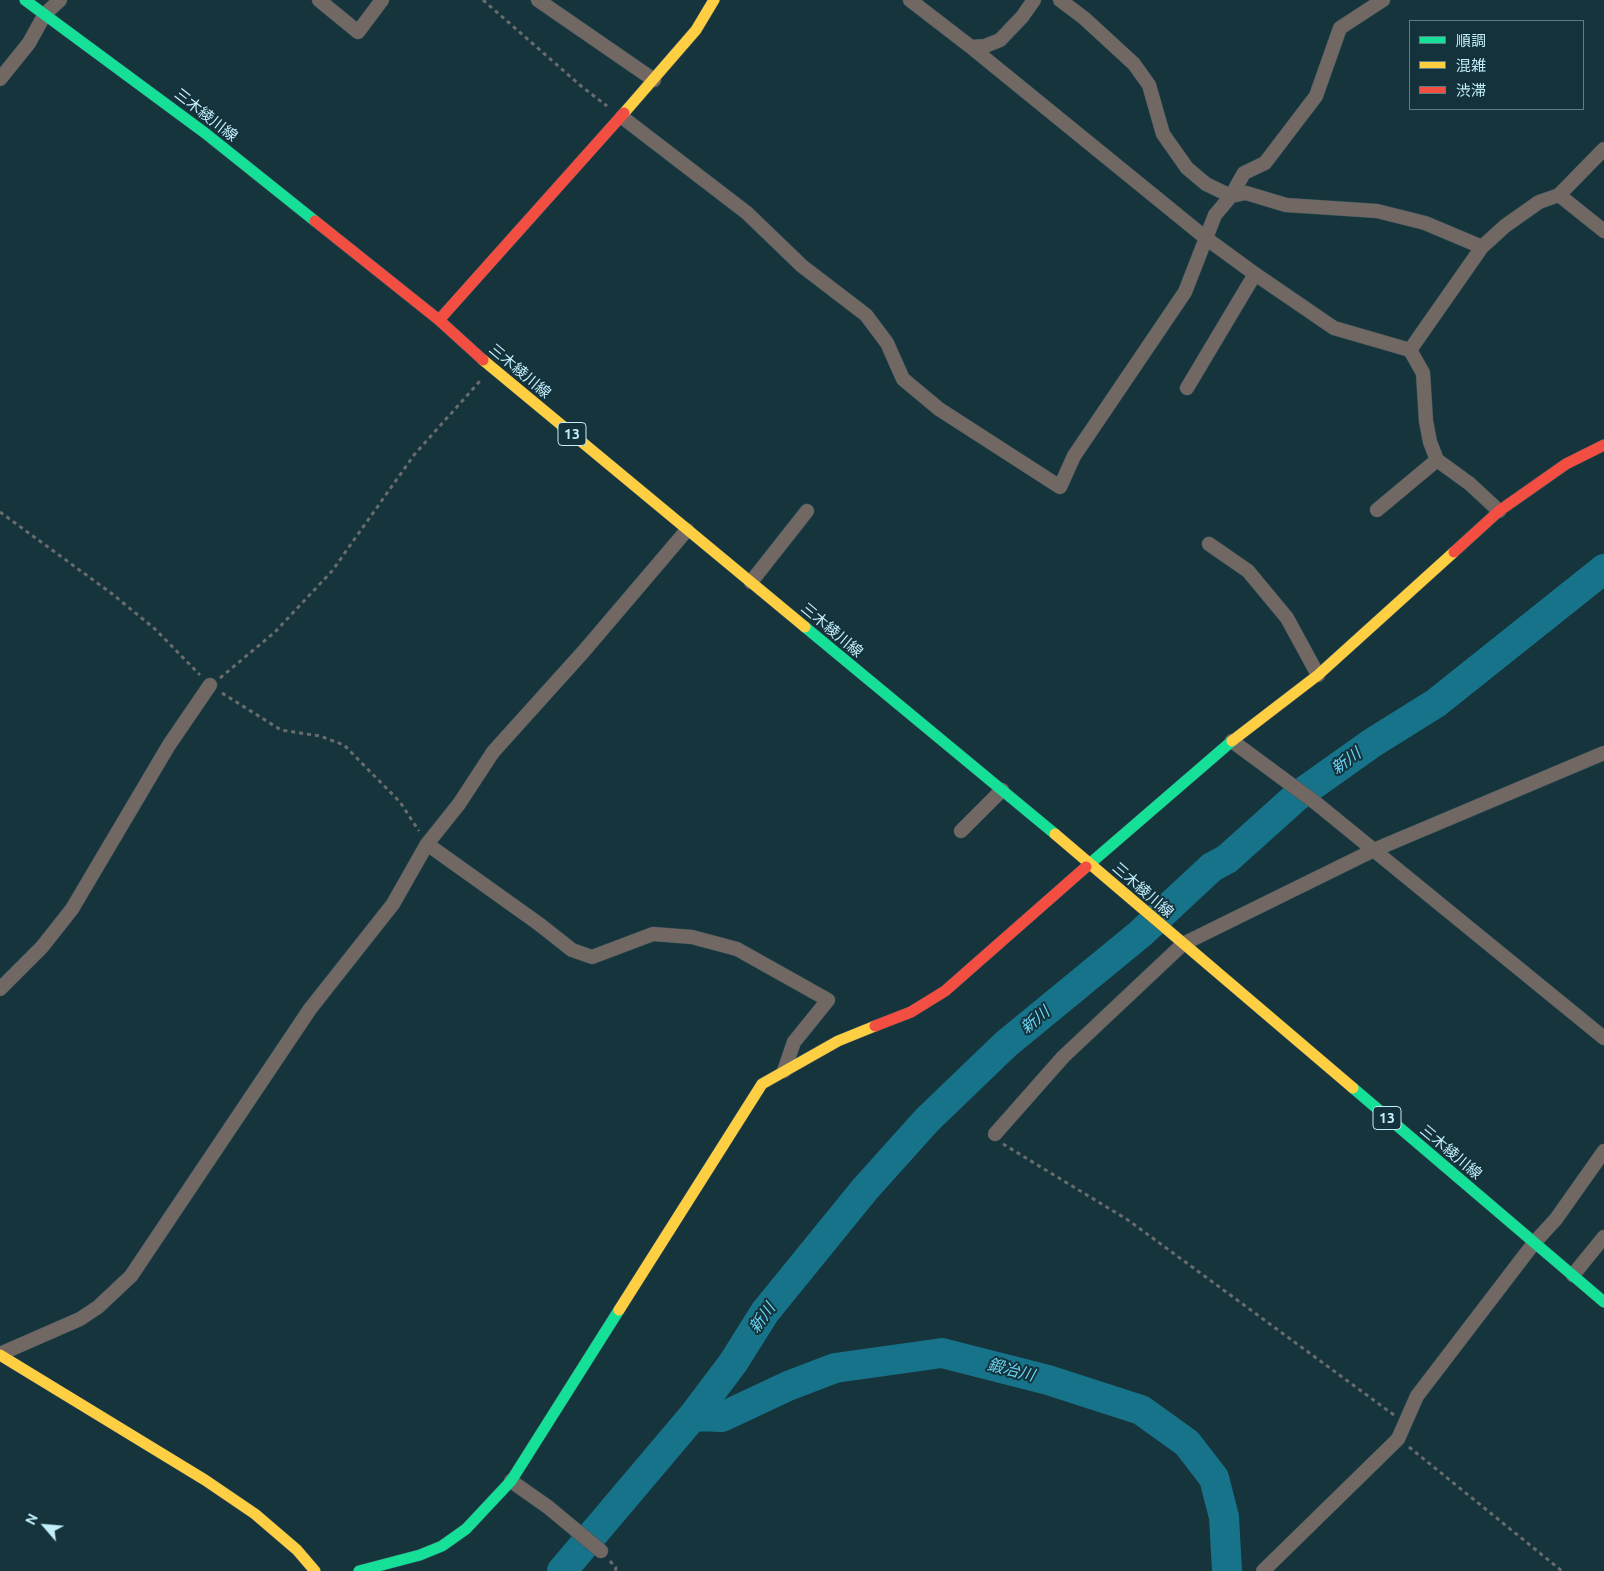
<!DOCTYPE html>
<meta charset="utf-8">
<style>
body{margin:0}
#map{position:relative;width:1604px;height:1571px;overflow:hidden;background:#16343c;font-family:Ubuntu,"Noto Sans JP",sans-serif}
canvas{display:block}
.legend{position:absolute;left:1409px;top:20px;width:175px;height:90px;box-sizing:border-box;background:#14323b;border:1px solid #5a7e89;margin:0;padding:6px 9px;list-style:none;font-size:15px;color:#c3effd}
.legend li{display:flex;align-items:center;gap:10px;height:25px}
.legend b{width:25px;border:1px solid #5a7e89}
.north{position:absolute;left:20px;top:1501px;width:50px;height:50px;-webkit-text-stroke:4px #14323b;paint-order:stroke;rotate:297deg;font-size:14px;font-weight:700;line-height:20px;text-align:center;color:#c3effd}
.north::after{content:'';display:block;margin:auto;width:18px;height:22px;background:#c3effd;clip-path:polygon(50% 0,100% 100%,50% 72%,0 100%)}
</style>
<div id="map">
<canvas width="1604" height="1571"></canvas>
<ul class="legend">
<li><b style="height:6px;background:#16e098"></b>順調</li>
<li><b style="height:6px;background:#ffcf43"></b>混雑</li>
<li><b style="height:6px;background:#f24e42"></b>渋滞</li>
</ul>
<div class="north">N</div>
</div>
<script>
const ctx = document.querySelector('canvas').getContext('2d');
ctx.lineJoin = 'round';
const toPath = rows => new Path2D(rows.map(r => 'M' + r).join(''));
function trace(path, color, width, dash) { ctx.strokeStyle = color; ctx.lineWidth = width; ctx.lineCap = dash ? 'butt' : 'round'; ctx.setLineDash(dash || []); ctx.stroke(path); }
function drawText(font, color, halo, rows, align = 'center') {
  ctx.font = font + ' Ubuntu,"Noto Sans JP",sans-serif'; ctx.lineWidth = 4; ctx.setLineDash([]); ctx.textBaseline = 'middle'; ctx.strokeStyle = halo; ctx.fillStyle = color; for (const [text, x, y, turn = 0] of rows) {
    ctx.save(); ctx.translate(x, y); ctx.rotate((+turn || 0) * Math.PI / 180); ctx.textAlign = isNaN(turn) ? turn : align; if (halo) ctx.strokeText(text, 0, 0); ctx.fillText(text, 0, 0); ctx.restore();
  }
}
const river = toPath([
 [693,1416,722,1417,788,1386,835,1368,942,1353,1048,1380,1141,1410,1187,1443,1214,1478,1224,1517,1227,1571],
 [562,1571,693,1416,733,1363,765,1312,865,1189,927,1120,1006,1044,1140,934,1212,867,1227,859,1296,797,1372,743,1436,703,1604,569]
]);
const path = toPath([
 [483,0,581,86,607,106],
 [0,512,111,593,155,629,200,675],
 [220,678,275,632,332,571,414,455,480,381],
 [222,693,281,730,320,736,344,745,400,802,419,831],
 [1003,1144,1128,1220,1394,1415],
 [1409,1447,1562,1571],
 [610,1561,616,1568,615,1571]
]);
const street = toPath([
 [319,0,358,32,382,0],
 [538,0,654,80],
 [910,0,971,47,1207,239,1255,274,1334,328,1410,350,1423,373,1426,421,1430,442,1437,460,1470,484,1499,511],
 [1060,0,1084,18,1134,64,1149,85,1163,134,1187,168,1206,184,1231,196,1244,173,1265,163,1316,96,1340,28,1383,0],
 [971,47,985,46,1000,40,1022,17,1034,0],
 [0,79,29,43,45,14,60,0],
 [622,117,747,213,802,266,866,315,887,343,903,379,939,409,1060,487,1074,456,1185,292,1215,215,1231,196,1246,193,1286,205,1377,211,1425,223,1482,247],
 [1559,195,1604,231],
 [1410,350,1482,247,1505,226,1539,202,1559,195,1604,149],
 [1187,388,1255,274],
 [1377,510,1437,460],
 [1209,544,1248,571,1287,618,1318,675],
 [751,582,807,511],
 [1232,741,1316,803,1604,1038],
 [961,831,1002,790],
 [427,844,539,924,572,950,592,957,653,934,692,937,737,949,828,1000,794,1042,784,1071],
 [0,989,42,947,72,909,169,745,210,685],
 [995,1134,1063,1057,1183,944,1374,850,1604,753],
 [1573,1275,1604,1237],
 [0,1354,80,1319,98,1307,131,1276,310,1009,393,904,427,844,459,804,493,752,584,651,687,530],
 [511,1481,548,1507,601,1551],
 [1263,1571,1398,1439,1417,1396,1534,1243,1556,1219,1604,1151]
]);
const fast = toPath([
 [25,0,205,133,315,221],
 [805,627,1055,834],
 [1086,867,1232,741],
 [1353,1088,1604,1302],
 [359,1571,420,1555,442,1546,466,1529,511,1481,619,1310]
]);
const slow = toPath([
 [624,113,696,30,714,0],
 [483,360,805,627],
 [1232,741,1318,675,1454,552],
 [1055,834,1353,1088],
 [619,1310,762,1084,838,1041,875,1026],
 [0,1355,205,1480,255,1514,297,1550,315,1571]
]);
const jam = toPath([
 [315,221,439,320,483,360],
 [439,320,624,113],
 [1454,552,1499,511,1566,464,1604,445],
 [875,1026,911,1012,945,991,1086,867]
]);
const shields = [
 [572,434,28],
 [1387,1118,28]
];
const shieldNames = [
 ["13",572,434],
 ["13",1387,1118]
];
const streetNames = [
 ["三木綾川線",206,115,38],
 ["三木綾川線",520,371,40],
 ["三木綾川線",832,630,40],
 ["三木綾川線",1143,890,41],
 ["三木綾川線",1451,1152,40]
];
const waterNames = [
 ["新川",1346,761,-36],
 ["新川",1035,1020,-39],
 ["新川",762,1318,-54],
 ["鍛冶川",1011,1370,14]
];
trace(river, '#177389', 30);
trace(street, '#355058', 15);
trace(fast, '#355058', 12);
trace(slow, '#355058', 12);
trace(jam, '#355058', 12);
trace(path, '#696c6c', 3, [4, 4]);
trace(street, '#716864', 14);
trace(fast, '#16e098', 11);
trace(slow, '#ffcf43', 11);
trace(jam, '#f24e42', 11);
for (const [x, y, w] of shields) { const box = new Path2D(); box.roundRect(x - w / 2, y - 11.5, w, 23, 4); ctx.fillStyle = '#14323b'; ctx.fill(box); trace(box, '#c3effd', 1); }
drawText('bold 14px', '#c3effd', null, shieldNames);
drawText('15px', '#c3effd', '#14323b', streetNames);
drawText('italic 16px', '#69d6f5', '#14323b', waterNames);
</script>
